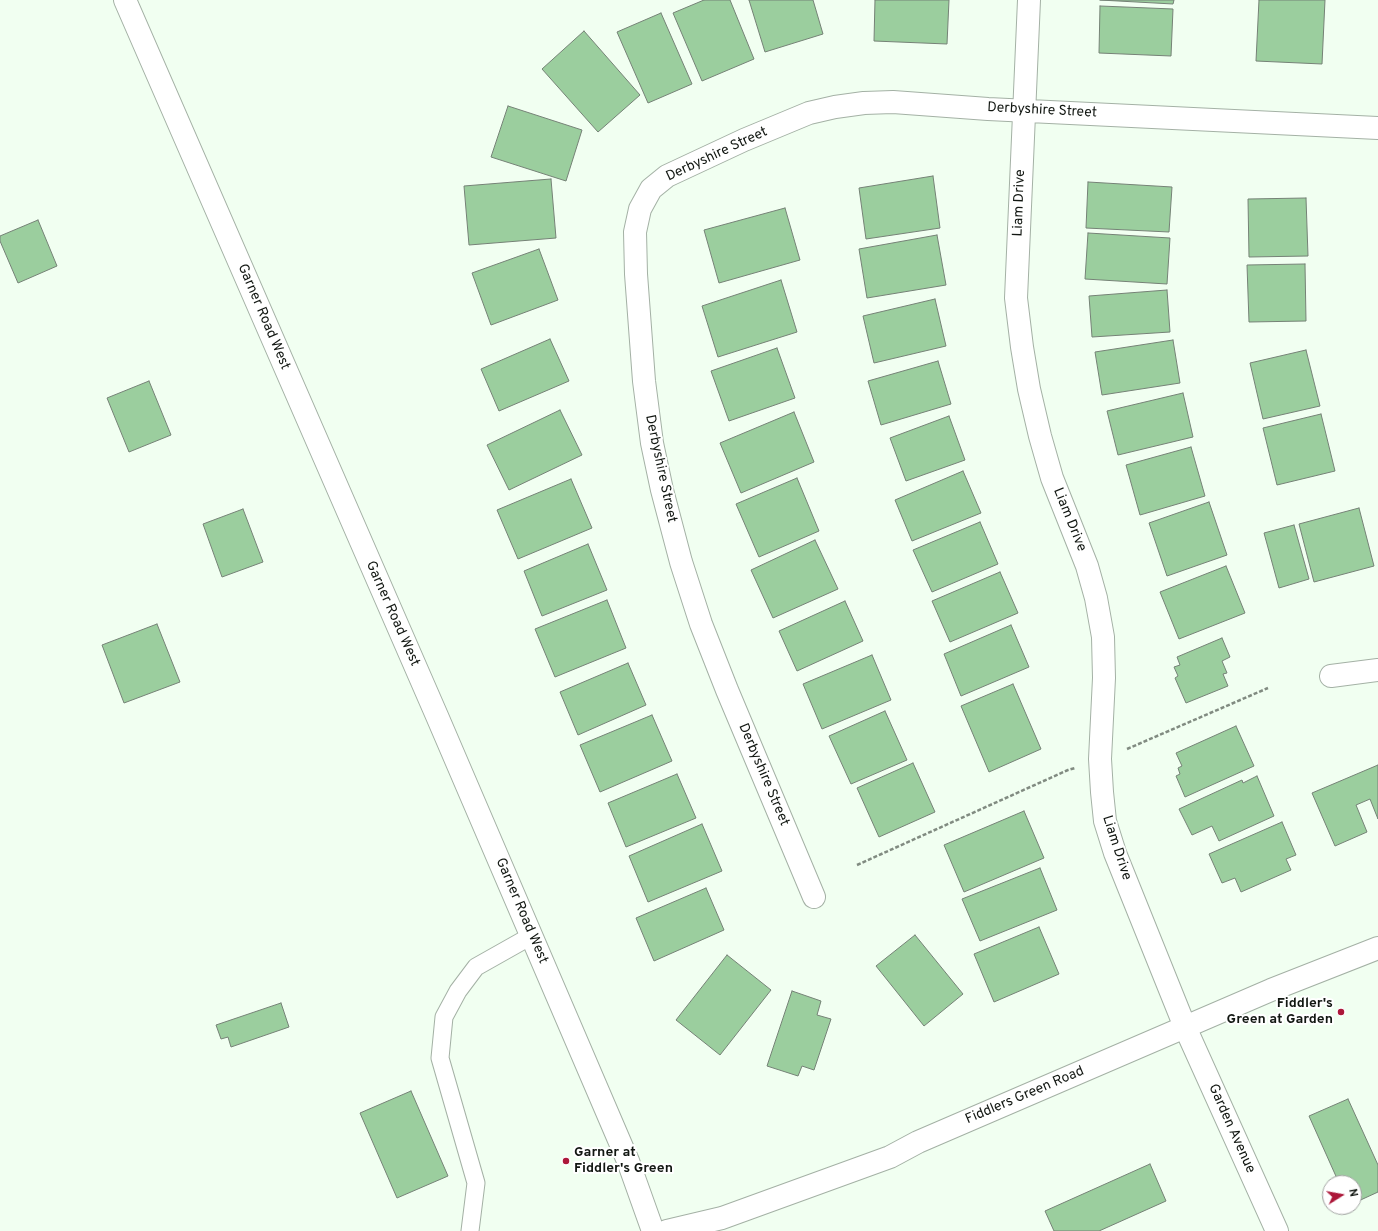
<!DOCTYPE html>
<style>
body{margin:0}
#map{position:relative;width:1378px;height:1231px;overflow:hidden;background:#f1fff1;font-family:Overpass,sans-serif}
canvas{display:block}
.north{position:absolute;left:1322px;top:1175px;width:40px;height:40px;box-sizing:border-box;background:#fff;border:1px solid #a0a2a0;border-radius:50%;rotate:79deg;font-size:11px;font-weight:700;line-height:16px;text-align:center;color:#121712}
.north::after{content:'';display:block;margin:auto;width:14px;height:18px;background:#ac1739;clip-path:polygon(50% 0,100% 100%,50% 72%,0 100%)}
</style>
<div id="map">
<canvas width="1378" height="1231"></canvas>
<div class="north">N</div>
</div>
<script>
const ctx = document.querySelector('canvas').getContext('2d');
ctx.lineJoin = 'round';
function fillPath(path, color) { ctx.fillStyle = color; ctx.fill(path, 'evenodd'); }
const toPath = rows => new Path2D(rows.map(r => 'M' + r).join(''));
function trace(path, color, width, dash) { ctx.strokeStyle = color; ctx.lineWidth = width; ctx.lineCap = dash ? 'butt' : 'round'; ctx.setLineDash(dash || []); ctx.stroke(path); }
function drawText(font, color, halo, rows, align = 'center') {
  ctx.font = font + ' Overpass,sans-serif'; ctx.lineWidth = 4; ctx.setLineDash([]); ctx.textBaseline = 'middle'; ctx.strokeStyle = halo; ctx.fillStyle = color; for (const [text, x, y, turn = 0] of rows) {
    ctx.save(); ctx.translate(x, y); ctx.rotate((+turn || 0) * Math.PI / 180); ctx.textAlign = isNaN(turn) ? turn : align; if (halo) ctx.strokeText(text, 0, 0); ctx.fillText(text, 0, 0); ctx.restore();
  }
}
const building = toPath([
 [704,0,730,0,754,59,702,81,673,13,704,0],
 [749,0,813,0,823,34,765,52,749,0],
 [875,0,949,0,947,44,874,41,875,0],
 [1100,0,1174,0,1173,4,1100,0],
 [1259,0,1325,0,1322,64,1256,61,1259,0],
 [1100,6,1173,9,1171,56,1099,53,1100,6],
 [661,13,692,84,648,103,617,32,661,13],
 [584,31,640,95,598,132,542,69,584,31],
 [508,106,582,130,566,181,491,157,508,106],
 [933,176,940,228,866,239,859,188,933,176],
 [551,179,556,238,469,245,464,186,551,179],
 [1088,182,1172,187,1169,232,1086,228,1088,182],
 [1306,198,1308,256,1249,257,1248,199,1306,198],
 [785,208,800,260,719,283,704,230,785,208],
 [38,220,57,266,18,283,0,241,0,236,38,220],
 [1088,233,1170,238,1167,284,1085,279,1088,233],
 [937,235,946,285,867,298,859,249,937,235],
 [539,249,558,300,491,325,472,273,539,249],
 [1305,264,1306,321,1249,322,1247,265,1305,264],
 [781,280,797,332,718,357,702,306,781,280],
 [1167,290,1170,332,1092,337,1089,296,1167,290],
 [935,299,946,346,874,363,863,316,935,299],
 [550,339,569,381,499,411,481,369,550,339],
 [1173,340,1180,383,1102,395,1095,352,1173,340],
 [777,348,795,398,729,421,711,371,777,348],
 [1306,350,1320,406,1263,419,1250,363,1306,350],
 [938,361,951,404,881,425,868,381,938,361],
 [149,381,171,435,129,452,107,398,149,381],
 [1183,393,1193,437,1118,455,1107,411,1183,393],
 [560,410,582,455,509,490,487,445,560,410],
 [794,412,814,462,741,493,720,443,794,412],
 [1321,414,1335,471,1277,485,1263,428,1321,414],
 [949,416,965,460,906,481,890,438,949,416],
 [1191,447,1205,496,1140,515,1126,465,1191,447],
 [963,471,981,513,912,541,895,500,963,471],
 [797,478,819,531,759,557,736,504,797,478],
 [571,479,592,528,518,559,497,510,571,479],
 [1209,502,1227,555,1167,576,1149,523,1209,502],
 [1359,508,1374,566,1314,582,1299,524,1359,508],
 [243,509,263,562,222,577,203,524,243,509],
 [980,522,998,564,932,592,913,550,980,522],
 [1294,525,1309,579,1279,588,1264,533,1294,525],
 [815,540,838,589,773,618,751,570,815,540],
 [588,544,607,590,542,616,524,571,588,544],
 [1226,566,1245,613,1179,639,1160,592,1226,566],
 [1000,572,1018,613,950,642,932,601,1000,572],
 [607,600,626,648,555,677,535,629,607,600],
 [845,601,863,641,797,671,779,631,845,601],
 [157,624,180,682,124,703,102,645,157,624],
 [1011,625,1029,667,961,696,944,654,1011,625],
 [1222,638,1230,657,1222,661,1227,673,1223,674,1228,686,1186,703,1175,678,1178,676,1174,667,1180,665,1177,657,1222,638],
 [872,655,891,700,822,729,803,684,872,655],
 [628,663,646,705,578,735,560,692,628,663],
 [1013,684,1041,749,989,772,961,706,1013,684],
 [885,711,907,760,851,784,829,736,885,711],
 [652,715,672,761,600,792,580,745,652,715],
 [1236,726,1254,766,1185,797,1176,776,1180,774,1178,768,1182,766,1176,753,1236,726],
 [913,763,935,812,879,837,857,788,913,763],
 [1378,765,1378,819,1370,799,1356,805,1367,832,1335,846,1312,793,1378,765],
 [677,774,696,818,626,847,608,803,677,774],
 [1257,776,1274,816,1219,841,1212,826,1192,835,1179,809,1242,780,1243,783,1257,776],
 [1024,811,1044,858,964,892,944,845,1024,811],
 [1282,822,1296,855,1286,859,1291,870,1241,892,1235,878,1222,883,1209,854,1282,822],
 [702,824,722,871,648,902,629,856,702,824],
 [1040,868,1057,910,980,941,962,899,1040,868],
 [706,888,724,930,654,961,636,918,706,888],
 [1039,927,1059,974,994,1002,974,954,1039,927],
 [915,935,963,994,924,1026,876,966,915,935],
 [727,955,771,990,720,1055,676,1020,727,955],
 [792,991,821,1001,817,1015,831,1019,814,1070,802,1066,798,1076,767,1066,792,991],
 [281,1003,289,1027,231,1047,228,1037,221,1039,216,1025,281,1003],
 [411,1091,448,1176,397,1198,360,1113,411,1091],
 [1348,1099,1378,1165,1378,1192,1354,1203,1354,1183,1339,1183,1309,1116,1348,1099],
 [1150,1164,1166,1201,1099,1231,1054,1231,1045,1211,1150,1164]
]);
const path = toPath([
 [1127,749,1268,688],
 [857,865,1068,770,1075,768]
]);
const service = toPath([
 [470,1231,476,1183,440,1058,444,1017,458,991,476,967,531,936]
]);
const minor = toPath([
 [1029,0,1016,298,1022,347,1029,389,1040,436,1052,478,1087,566,1096,598,1103,637,1104,678,1100,759,1102,792,1105,821,1115,853,1185,1027,1277,1231],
 [1331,676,1378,670],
 [814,897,727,690,701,624,681,562,662,490,652,443,644,381,636,274,635,232,640,209,651,189,667,176,744,140,809,113,835,107,864,103,893,102,988,109,1378,128]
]);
const secondary = toPath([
 [125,0,437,716,628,1161,653,1231],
 [667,1231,722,1218,890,1157,918,1142,1271,990,1378,948]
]);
const markers = [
 [1341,1012,4,"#ac1739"],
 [566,1161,4,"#ac1739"]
];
const streetNames = [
 ["Derbyshire Street",1042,111,3],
 ["Derbyshire Street",717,155,-25],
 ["Liam Drive",1020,203,-88],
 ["Garner Road West",263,317,67],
 ["Derbyshire Street",660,469,78],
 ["Liam Drive",1069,520,68],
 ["Garner Road West",392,614,66],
 ["Derbyshire Street",763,775,67],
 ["Liam Drive",1116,848,72],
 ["Garner Road West",521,911,67],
 ["Fiddlers Green Road",1025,1096,-23],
 ["Garden Avenue",1231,1129,66]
];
const poiNames = [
 ["Fiddler's",1333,1004],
 ["Green at Garden",1333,1020],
 ["Garner at",574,1153,"left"],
 ["Fiddler's Green",574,1169,"left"]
];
fillPath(building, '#9bce9e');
trace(building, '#758276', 1);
trace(service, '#a4b1a5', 19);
trace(minor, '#a4b1a5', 24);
trace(secondary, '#a4b1a5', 24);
trace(path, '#818b81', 2.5, [4, 2]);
trace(service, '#fff', 17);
trace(minor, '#fff', 22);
trace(secondary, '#fff', 22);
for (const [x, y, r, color] of markers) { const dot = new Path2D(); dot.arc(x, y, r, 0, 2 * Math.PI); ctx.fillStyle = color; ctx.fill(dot); trace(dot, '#fff', 1.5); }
drawText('14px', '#121712', '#fff', streetNames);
drawText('bold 14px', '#121712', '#fff', poiNames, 'right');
</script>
